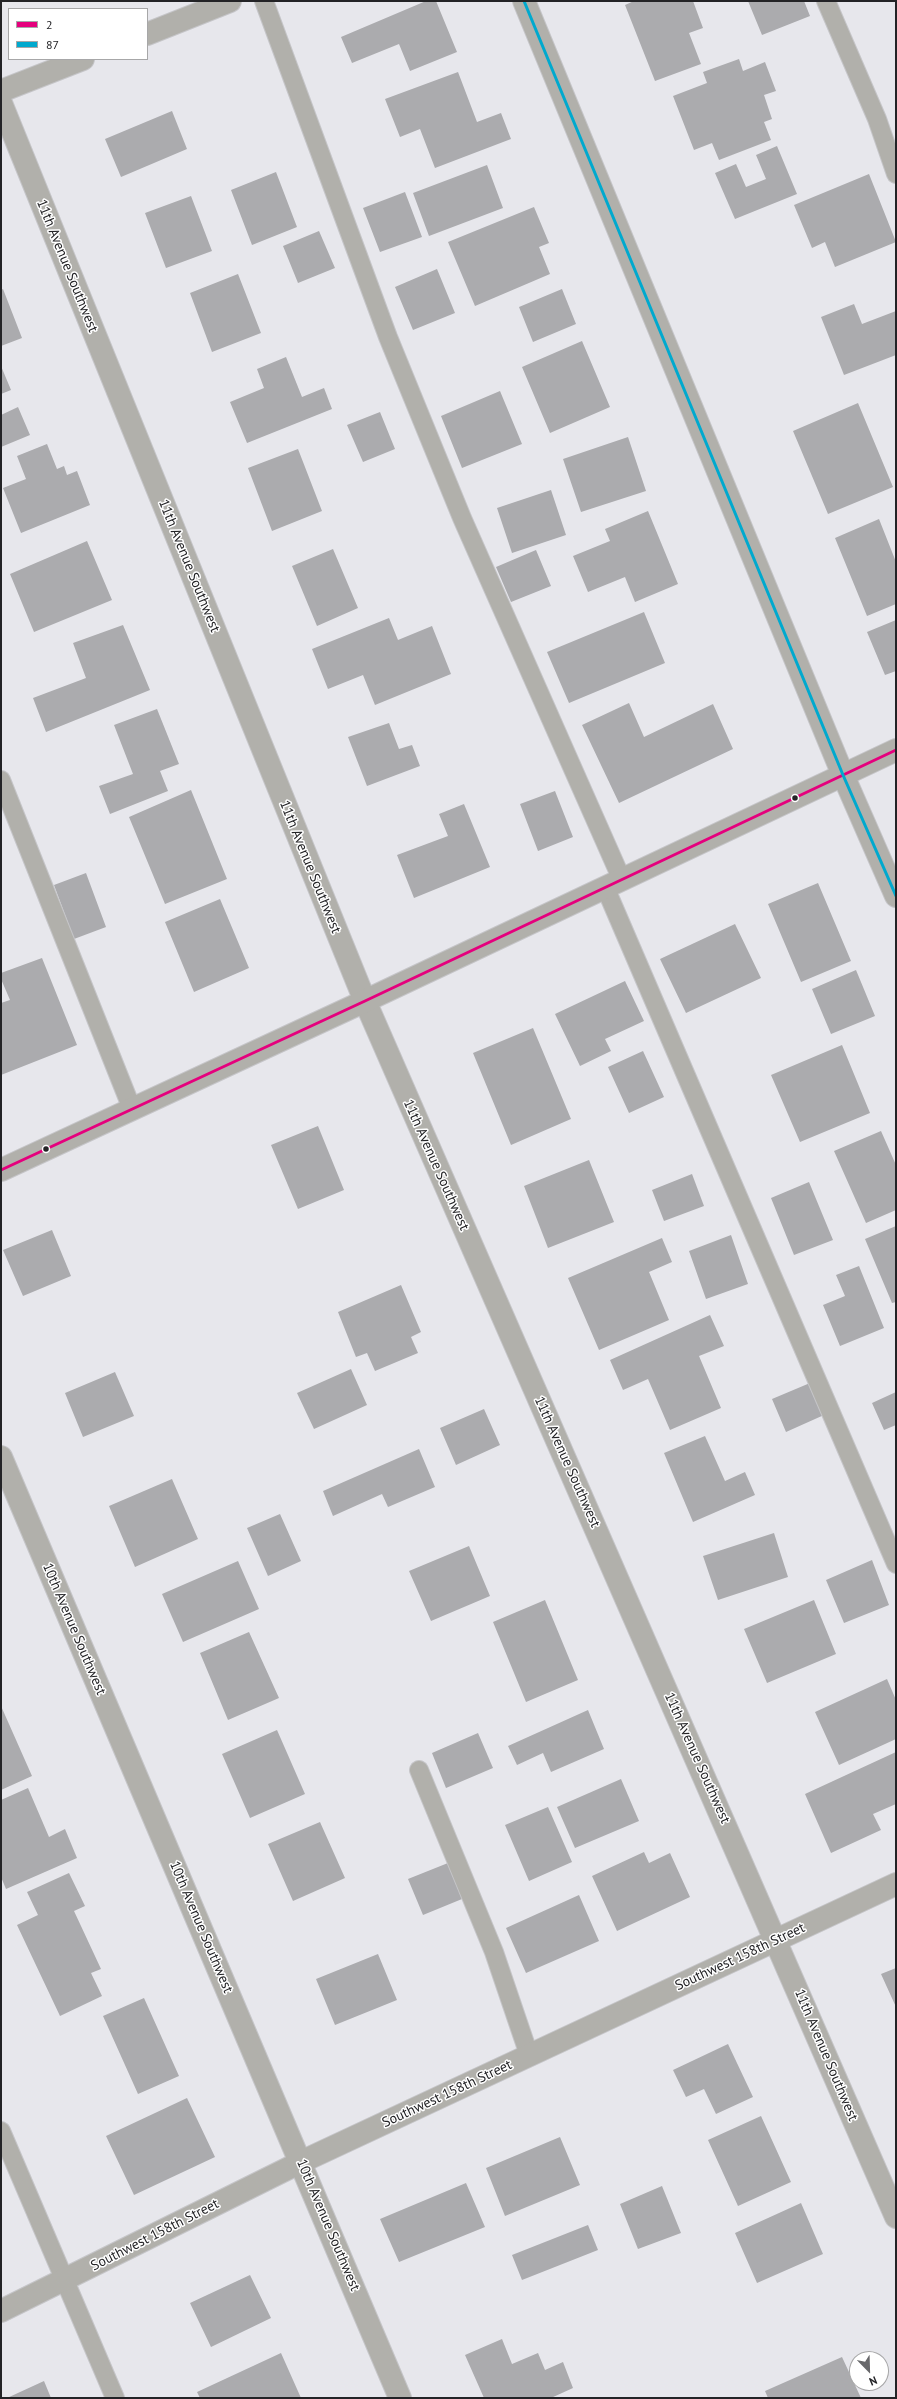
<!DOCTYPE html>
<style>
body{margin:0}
#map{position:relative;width:897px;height:2399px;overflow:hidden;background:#e7e7ec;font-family:"PT Sans",sans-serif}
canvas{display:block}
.frame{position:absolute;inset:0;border:2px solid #232326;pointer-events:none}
.legend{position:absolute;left:8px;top:8px;width:140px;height:52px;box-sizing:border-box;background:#fff;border:1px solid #a7a7a8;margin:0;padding:5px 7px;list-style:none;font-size:12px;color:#232326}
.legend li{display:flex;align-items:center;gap:8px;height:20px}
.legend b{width:20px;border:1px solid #a7a7a8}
.north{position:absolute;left:849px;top:2351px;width:40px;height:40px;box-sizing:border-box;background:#fff;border:1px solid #a7a7a8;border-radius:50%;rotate:157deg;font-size:11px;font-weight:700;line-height:16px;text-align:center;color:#232326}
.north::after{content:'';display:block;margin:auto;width:14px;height:18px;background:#68686b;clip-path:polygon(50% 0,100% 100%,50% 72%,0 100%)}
</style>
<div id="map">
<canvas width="897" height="2399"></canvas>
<div class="frame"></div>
<ul class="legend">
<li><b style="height:5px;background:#e5007d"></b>2</li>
<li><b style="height:5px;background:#00a9ce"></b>87</li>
</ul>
<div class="north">N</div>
</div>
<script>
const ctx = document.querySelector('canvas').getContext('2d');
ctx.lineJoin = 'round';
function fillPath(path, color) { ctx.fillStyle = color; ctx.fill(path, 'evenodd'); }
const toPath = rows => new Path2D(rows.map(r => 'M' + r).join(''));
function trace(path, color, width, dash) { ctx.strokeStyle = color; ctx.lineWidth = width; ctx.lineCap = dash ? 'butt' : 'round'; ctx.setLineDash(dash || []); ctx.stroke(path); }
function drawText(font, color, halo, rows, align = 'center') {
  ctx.font = font + ' "PT Sans",sans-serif'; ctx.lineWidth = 3; ctx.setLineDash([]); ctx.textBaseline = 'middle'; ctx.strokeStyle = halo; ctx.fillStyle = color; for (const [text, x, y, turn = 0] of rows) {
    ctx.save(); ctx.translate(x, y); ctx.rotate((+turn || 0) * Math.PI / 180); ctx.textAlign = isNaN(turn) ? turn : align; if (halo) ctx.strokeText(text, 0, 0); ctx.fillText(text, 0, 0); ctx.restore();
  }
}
const building = toPath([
 [426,1,436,1,457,52,410,71,399,44,352,63,341,37],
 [634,1,693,1,703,28,689,33,701,64,655,81,625,5],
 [748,1,804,1,810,16,762,35],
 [739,59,743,71,765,62,776,91,764,95,772,119,764,122,771,140,719,160,712,143,694,150,673,96,707,83,703,72],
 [458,72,477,122,501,113,511,139,435,168,420,129,400,137,385,99],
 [172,111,187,149,121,177,105,139],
 [777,146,797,194,735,219,715,173,736,164,746,187,766,179,756,155],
 [487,165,503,208,429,236,413,193],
 [276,172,297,227,252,245,231,190],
 [869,174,896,242,835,267,825,242,812,248,794,205],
 [405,192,422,237,380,252,363,208],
 [191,196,212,251,166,268,145,213],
 [534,207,549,243,539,247,550,274,475,306,448,242],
 [319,231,335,268,298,283,283,246],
 [437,269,455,313,413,330,395,287],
 [238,274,261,333,212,352,190,293],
 [3,289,22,338,1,346,1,290],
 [562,289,576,324,533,342,519,307],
 [854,304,862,324,896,311,896,355,844,375,821,317],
 [582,341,610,407,550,433,522,367],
 [286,357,302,397,324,388,332,409,247,443,230,402,264,388,257,369],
 [1,366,11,390,1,394],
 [500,391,522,444,462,468,441,416],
 [858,403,893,487,828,514,793,431],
 [18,407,30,435,1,447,1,415],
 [380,412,395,449,363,462,347,425],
 [628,437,646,491,581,512,563,459],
 [47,444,57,469,64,466,67,475,77,471,90,505,21,533,3,488,26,479,17,456],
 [298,449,322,511,272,531,248,468],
 [551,490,566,535,512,553,497,508],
 [648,511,678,584,635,602,625,577,588,592,573,556,610,541,605,529],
 [879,519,896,562,896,604,867,616,835,538],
 [87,541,112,600,34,632,10,574],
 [333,549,358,608,317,626,292,566],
 [536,550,551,586,511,602,496,567],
 [644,612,665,663,569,703,547,652],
 [389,618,398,640,432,626,451,674,375,705,363,675,328,689,312,649],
 [896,620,896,671,885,675,867,632],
 [123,625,150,690,46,732,33,698,86,678,73,643],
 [629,703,644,737,713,704,733,749,619,803,582,725],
 [157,709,179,764,160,771,168,791,110,814,99,786,133,774,114,725],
 [389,723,399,749,412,745,420,766,367,786,348,737],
 [191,790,227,879,165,904,129,817],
 [555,791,573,837,538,851,520,804],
 [464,804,490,867,414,898,397,855,448,836,439,814],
 [86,873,106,927,74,939,54,885],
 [818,883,851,961,801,982,768,904],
 [220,899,249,968,194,992,165,922],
 [735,924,761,978,686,1013,660,959],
 [42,958,77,1045,1,1075,1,1003,10,1000,1,979,1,973],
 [856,970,875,1016,831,1034,812,989],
 [625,981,644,1021,605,1039,611,1051,580,1066,555,1014],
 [533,1028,571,1119,511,1145,473,1053],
 [842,1045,870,1113,800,1142,771,1075],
 [643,1051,664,1097,629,1113,608,1067],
 [318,1126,344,1190,298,1209,271,1145],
 [881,1131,896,1165,896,1210,866,1223,834,1151],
 [589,1160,614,1222,548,1248,524,1186],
 [692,1174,704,1206,664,1221,652,1190],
 [809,1182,833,1240,794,1255,771,1198],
 [896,1226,896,1302,892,1303,865,1239],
 [52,1230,71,1276,23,1296,3,1250],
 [731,1235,748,1284,706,1299,689,1251],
 [662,1238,672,1262,649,1272,669,1320,599,1350,568,1278],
 [859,1266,884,1328,840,1346,823,1305,845,1296,836,1275],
 [401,1285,421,1332,411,1337,418,1353,375,1371,367,1353,356,1357,338,1312],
 [710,1315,724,1346,699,1356,721,1408,670,1430,648,1379,623,1390,610,1360],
 [351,1369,367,1405,314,1429,297,1393],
 [115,1372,134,1416,83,1437,65,1393],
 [810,1383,824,1415,786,1432,772,1399],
 [896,1392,896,1425,884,1430,872,1403],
 [484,1409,500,1445,456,1465,440,1428],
 [705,1436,725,1481,745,1472,755,1495,693,1522,664,1453],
 [419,1449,435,1487,388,1507,382,1494,333,1516,323,1491],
 [172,1479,198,1539,135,1567,109,1506],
 [280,1514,301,1561,268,1576,247,1528],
 [774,1533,788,1577,718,1600,703,1556],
 [469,1546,490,1596,431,1621,409,1571],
 [872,1560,889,1605,844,1623,826,1580],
 [238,1561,259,1609,183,1642,162,1594],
 [545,1600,578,1680,526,1702,493,1622],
 [814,1600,836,1654,767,1683,744,1629],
 [249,1632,279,1698,228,1720,200,1653],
 [887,1679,896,1700,896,1739,839,1765,815,1712],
 [1,1706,32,1776,1,1790],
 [588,1710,604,1749,551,1772,543,1753,517,1765,508,1746],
 [277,1730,305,1794,250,1818,222,1754],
 [478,1733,493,1768,446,1788,432,1753],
 [896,1752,896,1804,873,1814,881,1830,831,1853,805,1794],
 [621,1779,639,1821,575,1848,557,1807],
 [28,1788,49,1837,65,1829,77,1858,6,1889,1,1877,1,1800],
 [548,1807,572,1862,529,1881,505,1825],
 [320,1822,345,1878,293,1901,268,1844],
 [644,1852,649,1863,670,1853,690,1897,617,1931,592,1876],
 [448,1863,462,1899,423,1915,408,1879],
 [69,1873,85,1906,74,1911,101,1969,91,1973,102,1996,60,2016,17,1925,38,1915,27,1892],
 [579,1895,599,1941,526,1973,506,1928],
 [378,1954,397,2000,335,2025,316,1979],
 [896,1968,896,2007,881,1974],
 [144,1998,179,2076,138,2094,103,2016],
 [728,2044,753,2097,716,2114,704,2089,686,2097,673,2070],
 [187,2098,215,2157,134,2195,106,2136],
 [761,2116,791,2182,738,2206,708,2140],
 [560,2137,580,2185,505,2216,486,2168],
 [466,2183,485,2227,399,2262,380,2219],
 [662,2186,681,2233,638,2249,620,2204],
 [801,2203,823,2254,757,2283,735,2233],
 [588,2225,598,2250,522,2280,512,2255],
 [250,2275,271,2318,211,2347,190,2303],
 [502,2339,512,2364,538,2353,545,2370,563,2362,573,2388,551,2398,484,2398,465,2355],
 [281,2353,301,2398,200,2398,197,2392],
 [842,2357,861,2398,768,2398,765,2391],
 [44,2381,51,2398,7,2398]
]);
const service = toPath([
 [264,1,388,337,462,518,622,880],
 [826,1,877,119,896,174],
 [1,780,132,1109],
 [605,887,896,1564],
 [419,1770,494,1952,529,2055],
 [1,2131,115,2398]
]);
const minor = toPath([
 [524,1,843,775,896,896],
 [147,34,230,1],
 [1,91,83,59],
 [1,103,365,1001,896,2217],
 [1,2311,301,2162,896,1884]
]);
const tertiary = toPath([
 [1,1170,365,1001,896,750],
 [1,1457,400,2398]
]);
const bus1 = toPath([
 [1,1170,365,1001,896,750]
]);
const bus2 = toPath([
 [524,1,843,775,896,896]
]);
const markers = [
 [795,798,3.5,"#232326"],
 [46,1149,3.5,"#232326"]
];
const streetNames = [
 ["11th Avenue Southwest",67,266,68],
 ["11th Avenue Southwest",189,566,68],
 ["11th Avenue Southwest",310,867,68],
 ["11th Avenue Southwest",436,1165,66],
 ["11th Avenue Southwest",567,1462,66],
 ["10th Avenue Southwest",74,1629,67],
 ["11th Avenue Southwest",697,1758,66],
 ["10th Avenue Southwest",201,1927,67],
 ["Southwest 158th Street",740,1957,-25],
 ["11th Avenue Southwest",826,2055,67],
 ["Southwest 158th Street",447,2094,-25],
 ["10th Avenue Southwest",328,2225,67],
 ["Southwest 158th Street",155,2235,-27]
];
fillPath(building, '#ababae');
trace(service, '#c5c5c8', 20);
trace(minor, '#c5c5c8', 24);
trace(tertiary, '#c5c5c8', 24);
trace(service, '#b1b0ab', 18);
trace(minor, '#b1b0ab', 22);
trace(tertiary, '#b1b0ab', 22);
trace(bus1, '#e5007d', 3);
trace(bus2, '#00a9ce', 3);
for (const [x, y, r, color] of markers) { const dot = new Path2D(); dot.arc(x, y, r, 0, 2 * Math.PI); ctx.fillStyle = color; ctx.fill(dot); trace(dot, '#fff', 1.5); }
drawText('14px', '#232326', '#fff', streetNames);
</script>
